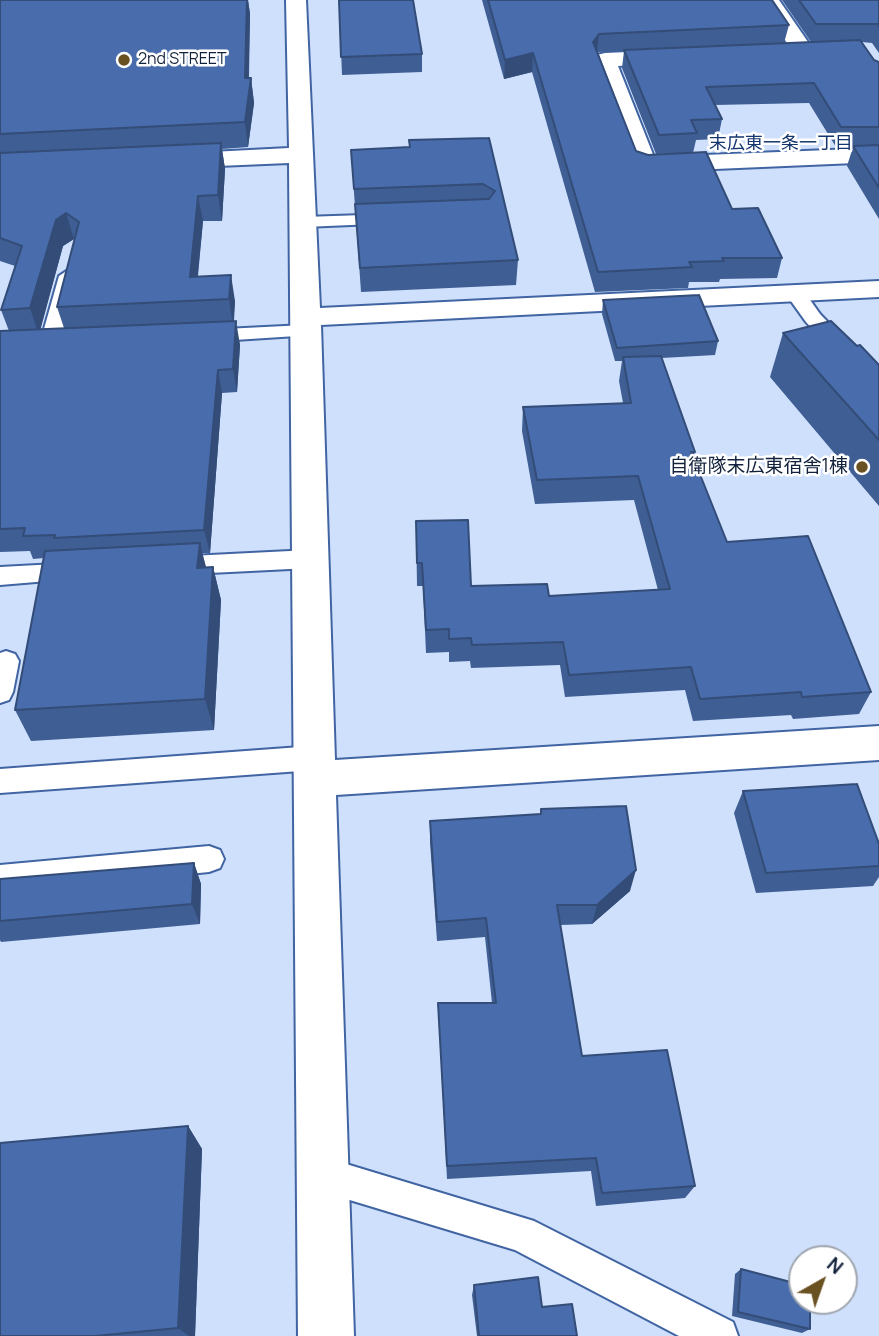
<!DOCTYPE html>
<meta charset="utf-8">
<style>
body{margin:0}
#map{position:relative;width:879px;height:1336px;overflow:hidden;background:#cfe0fc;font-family:Manrope,sans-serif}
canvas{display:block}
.north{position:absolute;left:788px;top:1245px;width:70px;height:70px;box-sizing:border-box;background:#fff;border:2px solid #a1a7b1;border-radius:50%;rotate:40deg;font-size:19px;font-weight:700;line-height:28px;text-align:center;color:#13223c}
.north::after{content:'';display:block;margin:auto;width:24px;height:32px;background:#6a5122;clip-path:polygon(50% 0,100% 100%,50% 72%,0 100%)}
</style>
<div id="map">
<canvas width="879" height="1336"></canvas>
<div class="north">N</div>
</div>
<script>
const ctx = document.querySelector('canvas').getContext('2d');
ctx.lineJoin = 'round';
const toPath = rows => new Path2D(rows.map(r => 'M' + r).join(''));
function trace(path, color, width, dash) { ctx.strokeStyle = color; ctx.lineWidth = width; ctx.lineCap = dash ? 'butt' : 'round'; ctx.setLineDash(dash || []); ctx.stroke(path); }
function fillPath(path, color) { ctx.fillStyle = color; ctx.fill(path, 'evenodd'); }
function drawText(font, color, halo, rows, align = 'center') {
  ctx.font = font + ' Manrope,"Noto Sans JP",sans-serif'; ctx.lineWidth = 5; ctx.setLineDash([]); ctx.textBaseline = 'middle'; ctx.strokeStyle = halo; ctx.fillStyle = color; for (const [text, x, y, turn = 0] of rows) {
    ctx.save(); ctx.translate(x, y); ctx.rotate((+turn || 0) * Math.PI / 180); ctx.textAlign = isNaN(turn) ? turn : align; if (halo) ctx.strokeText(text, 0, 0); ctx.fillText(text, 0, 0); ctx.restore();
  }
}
const service = toPath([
 [393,214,399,215,402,219,399,223,304,227,295,222,304,217,393,214],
 [68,270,77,276,62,336,78,338,81,342,78,346,71,348,43,347,40,343,59,276,68,270],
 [796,288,803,290,820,314,879,375,879,394,872,392,806,322,786,294,796,288],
 [305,325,312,327,315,331,312,335,204,342,197,340,194,336,197,332,204,330,305,325],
 [310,550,319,553,322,559,319,565,310,568,170,575,161,572,158,566,161,560,170,557,310,550],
 [75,563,84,566,87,572,84,578,0,585,0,567,75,563],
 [6,651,15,654,19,661,13,692,9,700,0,703,0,653,6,651],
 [314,746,324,750,328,758,324,766,314,770,0,793,0,769,314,746],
 [209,846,220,850,224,859,220,868,209,872,0,893,0,865,209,846],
 [323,1157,534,1221,733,1322,738,1336,679,1336,515,1250,310,1188,305,1175,310,1162,323,1157]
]);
const minor = toPath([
 [286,0,306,0,320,308,879,281,879,297,321,325,335,760,879,726,879,760,336,795,354,1336,298,1336,289,163,171,168,162,166,159,161,162,156,171,154,289,148,286,0],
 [759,0,779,0,815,52,812,57,796,57,759,0],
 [675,50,683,52,686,57,683,62,618,66,654,157,879,148,879,162,645,172,636,170,594,60,597,55,605,53,675,50]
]);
const wall = toPath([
 [0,0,248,0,250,14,249,78,251,78,254,103,248,147,222,149,225,169,222,221,203,221,198,276,235,301,234,322,240,345,237,392,222,393,210,553,202,553,206,567,213,567,221,600,214,730,31,741,15,710,44,558,33,559,30,551,0,552,0,331,9,331,1,310,15,266,0,261],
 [74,239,75,240,57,307,64,328,40,329,63,246],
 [339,0,422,54,422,72,342,75],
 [482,0,772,0,789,25,784,43,811,42,782,0,879,0,879,53,872,43,862,42,874,60,879,62,879,219,847,166,853,147,836,147,809,103,715,105,722,119,718,139,696,140,693,153,656,154,622,68,624,51,598,52,636,151,732,209,782,258,777,278,720,279,719,282,689,282,688,288,595,292,532,72,504,79],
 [489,138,518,260,516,285,361,292,351,150,409,147,409,140],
 [603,300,718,341,715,355,662,358,695,452,693,458,727,542,871,692,859,714,793,719,791,715,693,721,685,690,565,697,560,665,471,668,470,661,449,662,449,652,426,653,423,586,417,586,416,521,471,586,549,596,658,590,634,500,535,504,522,431,523,407,623,403,619,381,622,361,615,361,602,314],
 [783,333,857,346,879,365,879,506,770,377],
 [743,791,879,844,879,877,873,886,756,893,734,813],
 [541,809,630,891,592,924,560,925,582,1056,695,1186,685,1198,596,1206,591,1171,447,1179,438,1003,492,1003,485,937,437,941,430,842,430,821,540,814],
 [194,863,201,884,200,924,1,942,0,940,0,879],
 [188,1126,202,1149,195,1336,0,1336],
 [741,1269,810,1329,802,1333,732,1316,735,1274],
 [474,1285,542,1307,577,1336,477,1336,472,1295]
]);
const shadedWall = toPath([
 [247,0,248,0,250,14,248,98,251,78,254,103,248,147,245,122,245,78],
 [599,34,597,52,593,42],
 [533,53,532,72,504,79,505,60],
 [221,143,225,169,222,221,218,195],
 [198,196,203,221,195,301,190,277],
 [66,213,74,239,63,246,39,335,30,308,56,220],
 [231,275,235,301,233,326,229,299],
 [236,321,240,345,237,392,233,369],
 [218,370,222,393,210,553,204,530],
 [200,543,208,576,197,568],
 [213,567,221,600,214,730,205,699],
 [194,863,201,884,200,924,192,904],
 [636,870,630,891,592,924,597,905],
 [188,1126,202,1149,195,1336,189,1336,178,1328]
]);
const building = toPath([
 [0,0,247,0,245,78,251,78,245,122,0,134,0,0],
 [339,0,413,0,422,54,341,57,339,0],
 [488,0,772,0,789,25,599,34,593,42,636,151,648,155,706,152,732,209,758,208,782,258,722,258,724,261,689,262,692,267,598,272,533,53,505,60,488,0],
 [799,0,879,0,879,26,878,24,816,24,799,0],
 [860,40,874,60,879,62,879,127,841,127,814,83,706,87,722,119,691,120,697,133,659,135,624,50,860,40],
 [489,138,518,260,360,268,355,204,489,199,495,191,483,184,354,189,351,150,410,147,409,140,489,138],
 [221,143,218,195,198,196,190,277,231,275,229,299,57,307,79,222,66,213,56,220,30,308,1,310,22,246,0,238,0,153,221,143],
 [879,145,879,188,853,146,879,145],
 [699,295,718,341,617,348,603,300,699,295],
 [236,321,233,369,218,370,204,530,54,538,55,535,23,536,25,528,0,529,0,331,236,321],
 [831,321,857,346,860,345,879,365,879,440,783,333,831,321],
 [661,356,695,452,691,452,727,542,808,536,871,692,802,697,801,692,700,699,691,667,569,675,563,642,472,645,471,638,449,639,449,629,426,630,422,563,417,563,416,521,468,520,471,586,547,584,549,596,670,589,638,476,537,480,523,407,631,403,623,357,661,356],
 [200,543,197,568,213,567,205,699,15,710,45,551,200,543],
 [857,784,879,844,879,866,766,873,743,791,857,784],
 [626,806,636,870,597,905,557,905,582,1056,667,1050,695,1186,602,1193,596,1158,447,1166,438,1003,496,1003,486,918,437,922,430,821,541,814,541,809,626,806],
 [194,863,192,904,0,921,0,879,194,863],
 [188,1126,178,1328,95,1336,0,1336,0,1143,188,1126],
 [741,1269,802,1285,802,1301,810,1301,810,1329,738,1312,741,1269],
 [538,1277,542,1307,572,1304,577,1336,479,1336,474,1285,538,1277]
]);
const markers = [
 [124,60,7,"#6a5122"],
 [862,467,7,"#6a5122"]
];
const farPoinames = [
 ["2nd STREET",138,60]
];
const farNeighbourhoodnames = [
 ["末広東一条一丁目",781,144]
];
const poiNames = [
 ["自衛隊末広東宿舎1棟",848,467]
];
trace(service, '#4164a2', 4);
trace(minor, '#4164a2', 4);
fillPath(service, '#fff');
fillPath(minor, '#fff');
fillPath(wall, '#3f5e94');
fillPath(shadedWall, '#334c78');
fillPath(building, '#496dac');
trace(building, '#334c78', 2);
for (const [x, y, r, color] of markers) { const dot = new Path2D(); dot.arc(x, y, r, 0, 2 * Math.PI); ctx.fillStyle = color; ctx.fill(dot); trace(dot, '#fff', 2.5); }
drawText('16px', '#13223c', '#fff', farPoinames, 'left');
drawText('18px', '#14356e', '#fff', farNeighbourhoodnames);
drawText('19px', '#13223c', '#fff', poiNames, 'right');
</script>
